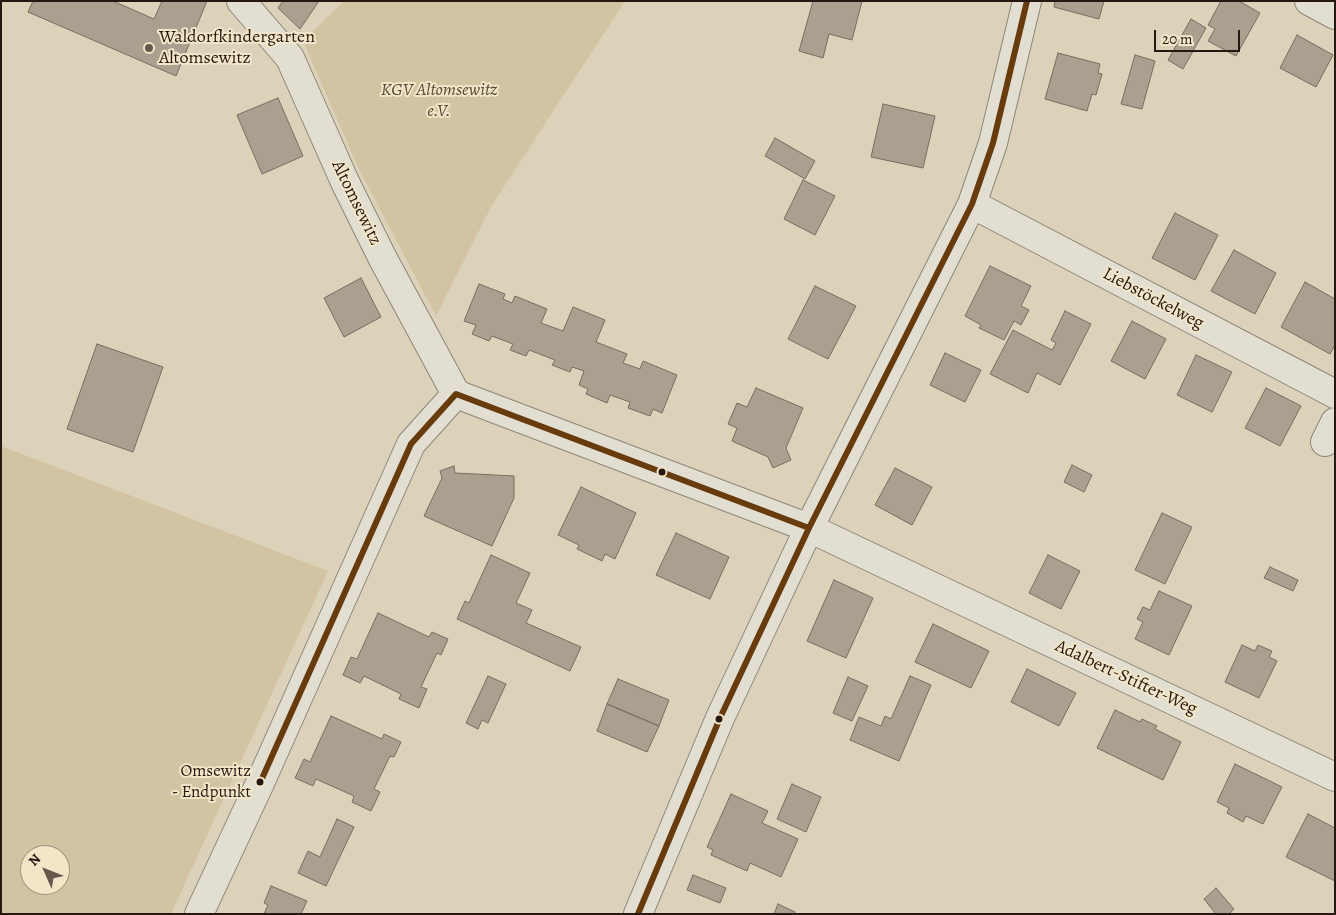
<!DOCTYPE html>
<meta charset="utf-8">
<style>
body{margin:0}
#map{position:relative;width:1336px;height:915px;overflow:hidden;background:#dcd2b9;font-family:Alegreya,serif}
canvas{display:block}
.frame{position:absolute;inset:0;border:2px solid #271711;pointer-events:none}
.north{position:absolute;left:20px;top:845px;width:50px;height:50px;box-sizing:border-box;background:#f2e6c8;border:1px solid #a1937f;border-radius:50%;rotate:314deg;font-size:14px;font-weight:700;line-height:20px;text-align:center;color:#271711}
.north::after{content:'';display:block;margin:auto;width:18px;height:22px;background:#66584c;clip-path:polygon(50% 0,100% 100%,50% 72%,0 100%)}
.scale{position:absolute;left:1154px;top:30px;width:86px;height:22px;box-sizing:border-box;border:2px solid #271711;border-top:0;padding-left:6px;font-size:15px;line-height:18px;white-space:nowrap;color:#271711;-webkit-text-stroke:4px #f2e6c8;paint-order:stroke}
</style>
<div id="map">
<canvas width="1336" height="915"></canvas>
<div class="frame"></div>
<div class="north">N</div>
<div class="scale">20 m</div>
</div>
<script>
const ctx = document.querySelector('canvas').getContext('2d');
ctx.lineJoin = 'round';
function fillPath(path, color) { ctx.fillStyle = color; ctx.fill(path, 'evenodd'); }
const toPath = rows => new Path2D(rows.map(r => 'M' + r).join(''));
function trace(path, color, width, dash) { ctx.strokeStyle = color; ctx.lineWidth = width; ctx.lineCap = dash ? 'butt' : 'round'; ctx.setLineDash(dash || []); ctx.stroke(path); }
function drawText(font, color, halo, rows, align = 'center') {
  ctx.font = font + ' Alegreya,serif'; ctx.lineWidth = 4; ctx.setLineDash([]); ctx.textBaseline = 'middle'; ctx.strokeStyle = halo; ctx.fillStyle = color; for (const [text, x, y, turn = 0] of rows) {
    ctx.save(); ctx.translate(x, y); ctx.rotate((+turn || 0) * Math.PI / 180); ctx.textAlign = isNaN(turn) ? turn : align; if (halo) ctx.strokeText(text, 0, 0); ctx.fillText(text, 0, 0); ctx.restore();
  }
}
const green = toPath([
 [344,1,625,1,492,205,436,316,359,169,303,41],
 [1,446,328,571,171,914,1,914],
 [30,855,60,855,60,885,30,885]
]);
const building = toPath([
 [33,1,113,1,154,19,162,1,207,1,176,76,28,12,33,1],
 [283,1,319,1,300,29,278,8,283,1],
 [813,1,862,1,852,40,829,34,823,58,799,51,813,1],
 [1055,1,1104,1,1099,19,1054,7,1055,1],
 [1221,1,1239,1,1260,13,1236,56,1208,41,1215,29,1208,25,1221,1],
 [1191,19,1206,28,1183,69,1168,60,1191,19],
 [1297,35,1333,55,1316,87,1280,68,1297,35],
 [1058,53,1100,64,1098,73,1102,74,1096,95,1092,94,1087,111,1045,99,1058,53],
 [1135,55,1155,61,1142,109,1121,104,1135,55],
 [278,98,303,156,262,174,237,115,278,98],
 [883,104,935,116,923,168,871,157,883,104],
 [775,138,815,161,805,179,765,156,775,138],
 [803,180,835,196,815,235,784,219,803,180],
 [1175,213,1218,235,1195,280,1152,258,1175,213],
 [1234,250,1276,273,1255,314,1211,291,1234,250],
 [990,266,1031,286,1021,306,1029,310,1021,325,1014,321,1004,340,979,328,981,325,965,316,990,266],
 [361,278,381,317,344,337,324,298,361,278],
 [1305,282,1335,299,1335,345,1330,354,1281,327,1305,282],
 [479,284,505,294,503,299,512,303,515,296,547,309,541,323,563,331,573,307,605,320,596,342,627,354,623,363,640,369,643,361,677,375,662,413,653,409,650,416,628,408,630,402,610,395,607,403,586,394,588,389,579,385,584,371,572,367,570,372,552,365,555,360,529,350,526,356,510,350,513,344,492,336,489,341,472,334,476,325,464,321,479,284],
 [815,286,856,306,828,359,788,339,815,286],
 [1065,311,1091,324,1060,385,1037,373,1028,393,990,374,1013,330,1052,350,1056,343,1051,340,1065,311],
 [1132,321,1166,339,1145,379,1111,361,1132,321],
 [97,344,163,367,133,452,67,429,97,344],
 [945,353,981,370,965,402,930,385,945,353],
 [1196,355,1232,372,1212,412,1177,395,1196,355],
 [756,388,803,408,786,448,791,460,773,468,768,457,732,441,737,428,728,424,737,403,747,407,756,388],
 [1266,388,1301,406,1280,446,1245,428,1266,388],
 [1072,465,1092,475,1084,492,1064,482,1072,465],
 [454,466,455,473,514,476,514,498,492,546,424,516,442,478,440,471,454,466],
 [895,468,932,487,912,525,875,505,895,468],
 [581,487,636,513,615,559,605,554,602,561,577,549,579,545,558,535,581,487],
 [1162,513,1192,527,1165,584,1135,570,1162,513],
 [676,533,729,557,710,599,656,575,676,533],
 [491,555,530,573,516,603,532,610,526,623,581,647,570,671,457,619,465,601,469,603,491,555],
 [1048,555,1080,571,1061,609,1029,593,1048,555],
 [1270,567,1298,580,1293,591,1264,578,1270,567],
 [834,580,873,598,846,658,807,641,834,580],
 [1159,591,1192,606,1169,655,1135,639,1143,622,1137,619,1143,607,1150,610,1159,591],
 [378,613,429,637,432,632,448,639,441,655,437,653,421,687,427,689,419,708,399,699,401,694,364,676,360,683,343,675,351,657,357,659,378,613],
 [933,624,989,651,971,688,915,662,933,624],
 [1242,645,1255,651,1258,645,1272,651,1269,657,1277,661,1259,698,1225,682,1242,645],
 [1027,669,1076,693,1059,726,1011,702,1027,669],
 [488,676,506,684,488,723,482,720,478,729,466,723,488,676],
 [910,676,931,685,899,761,850,740,859,717,881,726,885,716,891,719,910,676],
 [848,677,868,686,852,721,833,713,848,677],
 [618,679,669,700,659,726,607,704,618,679],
 [607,704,659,726,647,752,597,731,607,704],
 [1115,710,1140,722,1142,719,1157,726,1155,729,1181,742,1163,780,1097,748,1115,710],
 [331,716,382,739,384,734,401,742,394,757,390,756,374,789,380,792,371,811,352,802,354,796,316,779,313,786,295,778,304,759,310,762,331,716],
 [1235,764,1282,787,1263,824,1246,816,1243,822,1227,813,1229,808,1217,802,1235,764],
 [792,784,821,797,806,832,777,819,792,784],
 [731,794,768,811,762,823,798,839,781,877,750,863,747,871,711,855,713,850,707,847,731,794],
 [1308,814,1335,828,1335,881,1286,857,1308,814],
 [337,819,354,827,326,886,298,873,308,851,320,857,337,819],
 [693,875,726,888,720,903,687,890,693,875],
 [271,886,307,901,301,914,264,914,268,905,264,903,271,886],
 [1216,888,1234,909,1229,914,1216,914,1204,899,1216,888],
 [778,904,795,912,794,914,774,914,778,904]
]);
const minor = toPath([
 [241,1,290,58,345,182,382,257,456,394,809,528,1335,777],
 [1309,1,1335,15],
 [972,204,1335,394],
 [1325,442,1335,422],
 [199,914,260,783,411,444,456,394],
 [638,914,720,718,809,528,972,204,993,143,1027,1]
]);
const bus1 = toPath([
 [260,783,411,444,456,394,809,528],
 [638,914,720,718,809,528,972,204,993,143,1027,1]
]);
const markers = [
 [149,48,5,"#66584c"],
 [662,472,4.5,"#271711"],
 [719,719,4.5,"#271711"],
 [260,782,4.5,"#271711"]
];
const busNames = [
 ["Omsewitz",251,772],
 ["- Endpunkt",251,793]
];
const poiNames = [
 ["Waldorfkindergarten",159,38],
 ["Altomsewitz",159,59]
];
const parkNames = [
 ["KGV Altomsewitz",439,91],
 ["e.V.",439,112]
];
const streetNames = [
 ["Altomsewitz",356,203,64],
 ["Liebstöckelweg",1153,299,28],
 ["Adalbert-Stifter-Weg",1126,678,25]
];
fillPath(green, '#d2c3a2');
fillPath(building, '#a9a090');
trace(building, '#756d60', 1);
trace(minor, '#8d8678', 30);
trace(minor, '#e3ded2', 28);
trace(bus1, '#683b0c', 6);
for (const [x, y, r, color] of markers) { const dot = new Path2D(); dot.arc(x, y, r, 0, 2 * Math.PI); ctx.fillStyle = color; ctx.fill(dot); trace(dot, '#f2e6c8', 2); }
drawText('17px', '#271711', '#f2e6c8', busNames, 'right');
drawText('18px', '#271711', '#f2e6c8', poiNames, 'left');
drawText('italic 18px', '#584737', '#f2e6c8', parkNames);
drawText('18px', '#271711', '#f2e6c8', streetNames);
</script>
